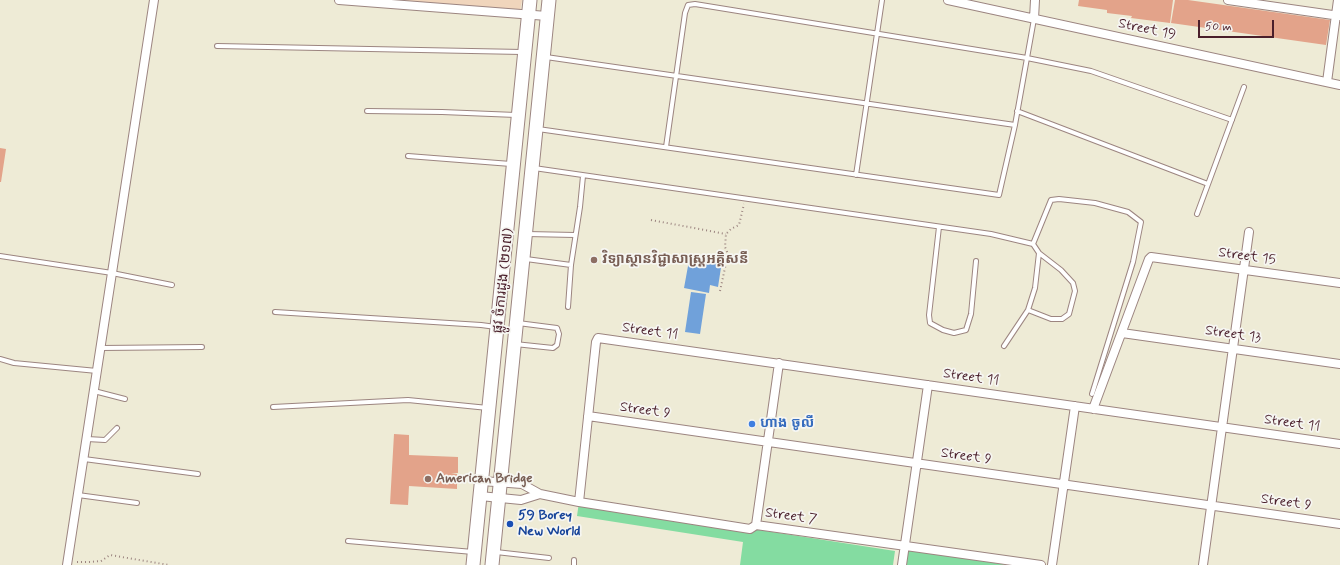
<!DOCTYPE html>
<meta charset="utf-8">
<style>
body{margin:0}
#map{position:relative;width:1340px;height:565px;overflow:hidden;background:#eeebd6;font-family:Mynerve,sans-serif}
canvas{display:block}
.scale{position:absolute;left:1198px;top:20px;width:76px;height:18px;box-sizing:border-box;border:2px solid #4a1f2b;border-top:0;padding-left:5px;font-size:12px;line-height:14px;white-space:nowrap;color:#4a1f2b;-webkit-text-stroke:3px #f6f6f2;paint-order:stroke}
</style>
<div id="map">
<canvas width="1340" height="565"></canvas>
<div class="scale">50 m</div>
</div>
<script>
const ctx = document.querySelector('canvas').getContext('2d');
ctx.lineJoin = 'round';
function fillPath(path, color) { ctx.fillStyle = color; ctx.fill(path, 'evenodd'); }
const toPath = rows => new Path2D(rows.map(r => 'M' + r).join(''));
function trace(path, color, width, dash) { ctx.strokeStyle = color; ctx.lineWidth = width; ctx.lineCap = dash ? 'butt' : 'round'; ctx.setLineDash(dash || []); ctx.stroke(path); }
function drawText(font, color, halo, rows, align = 'center') {
  ctx.font = font + ' Mynerve,"Noto Sans Khmer",sans-serif'; ctx.lineWidth = 3.5; ctx.setLineDash([]); ctx.textBaseline = 'middle'; ctx.strokeStyle = halo; ctx.fillStyle = color; for (const [text, x, y, turn = 0] of rows) {
    ctx.save(); ctx.translate(x, y); ctx.rotate((+turn || 0) * Math.PI / 180); ctx.textAlign = isNaN(turn) ? turn : align; if (halo) ctx.strokeText(text, 0, 0); ctx.fillText(text, 0, 0); ctx.restore();
  }
}
const built = toPath([
 [382,0,522,0,520,12]
]);
const green = toPath([
 [579,502,895,551,893,565,740,565,743,542,577,516],
 [908,550,1008,565,905,565]
]);
const water = toPath([
 [690,255,722,261,718,287,710,285,709,293,684,288],
 [691,292,706,294,700,334,685,332]
]);
const building = toPath([
 [1079,0,1173,0,1170,23,1131,18,1132,16,1107,13,1107,10,1078,6],
 [1175,0,1188,0,1330,20,1326,45,1171,23],
 [0,148,6,149,1,182,0,182],
 [394,434,409,435,409,455,458,457,458,473,451,473,457,474,457,489,409,486,408,505,390,504]
]);
const path = toPath([
 [651,220,726,234],
 [720,291,728,254,725,247,726,234,731,229,739,225,744,204],
 [77,562,89,562,101,561,110,555,169,565]
]);
const lane = toPath([
 [217,46,522,52],
 [546,57,1015,125],
 [367,111,442,112,516,115],
 [1017,111,1208,184],
 [538,129,999,195,1015,125,1034,19],
 [666,147,685,13,688,5,695,4,1027,58,1091,71,1232,120],
 [408,156,511,164],
 [534,168,991,234,1033,244,1039,253,1035,288,1028,310,1004,346],
 [856,175,882,0],
 [1197,214,1244,87],
 [939,227,929,315,930,323,943,330,954,333,966,330,971,314,976,261],
 [527,234,575,235],
 [1033,244,1051,200,1059,199,1095,203,1128,212,1141,222,1133,262,1092,394],
 [0,256,112,273,172,285],
 [526,259,571,265,568,307],
 [571,265,580,207,583,176],
 [1028,310,1051,319,1062,319,1069,314,1075,291,1073,283,1061,270,1039,253],
 [275,312,481,325,496,327],
 [515,344,553,348,557,345,559,334,557,328,518,323],
 [101,348,202,347],
 [0,359,14,363,97,371],
 [94,391,125,399],
 [273,407,408,400,488,408],
 [87,439,105,440,117,428],
 [84,459,198,474],
 [78,495,137,503],
 [348,541,473,552],
 [496,552,549,558],
 [574,565,574,560]
]);
const street = toPath([
 [339,0,547,16],
 [948,0,1340,85],
 [1228,0,1340,16],
 [1034,19,1035,0],
 [1327,82,1338,0],
 [1122,333,1340,364],
 [1093,409,1149,259,1151,257,1340,283],
 [588,416,1340,524],
 [482,481,522,484,540,494,579,502,750,529,756,525,1041,565],
 [480,496,521,500,540,494],
 [579,502,596,342,598,338,1340,444],
 [756,525,779,363],
 [67,565,154,0],
 [902,565,928,385],
 [1052,565,1075,406],
 [1203,565,1249,232]
]);
const primary = toPath([
 [473,565,530,0],
 [492,565,549,0]
]);
const markers = [
 [594,260,4,"#8d6e63"],
 [752,424,4,"#3f7fe0"],
 [428,479,4,"#8d6e63"],
 [510,524,4,"#1a4fb4"]
];
const streetNames = [
 ["Street 19",1147,30,12],
 ["Street 15",1247,257,8],
 ["ផ្លូវ ចំការដូង (២១៧)",504,281,-84],
 ["Street 11",650,332,8],
 ["Street 13",1233,335,8],
 ["Street 11",971,378,8],
 ["Street 9",645,411,8],
 ["Street 11",1292,424,8],
 ["Street 9",966,457,8],
 ["Street 9",1286,503,8],
 ["Street 7",791,517,8]
];
const educationNames = [
 ["វិទ្យាស្ថានវិជ្ជាសាស្រ្តអគ្គិសនី",602,260],
 ["American Bridge",436,479]
];
const shopNames = [
 ["ហាង ចូលី",760,424]
];
const transitNames = [
 ["59 Borey",518,516],
 ["New World",518,532]
];
fillPath(built, '#f0d5bc');
fillPath(green, '#84dca1');
fillPath(water, '#70a1da');
fillPath(building, '#e3a38a');
trace(lane, '#9c8580', 6);
trace(street, '#9c8580', 10);
trace(primary, '#9c8580', 15);
trace(path, '#9c8580', 2, [1, 3]);
trace(lane, '#fff', 4);
trace(street, '#fff', 8);
trace(primary, '#fff', 13);
for (const [x, y, r, color] of markers) { const dot = new Path2D(); dot.arc(x, y, r, 0, 2 * Math.PI); ctx.fillStyle = color; ctx.fill(dot); trace(dot, '#f6f6f2', 1.5); }
drawText('14px', '#4a1f2b', '#f6f6f2', streetNames);
drawText('bold 14px', '#785e54', '#f6f6f2', educationNames, 'left');
drawText('bold 14px', '#366cbe', '#f6f6f2', shopNames, 'left');
drawText('bold 14px', '#164399', '#f6f6f2', transitNames, 'left');
</script>
